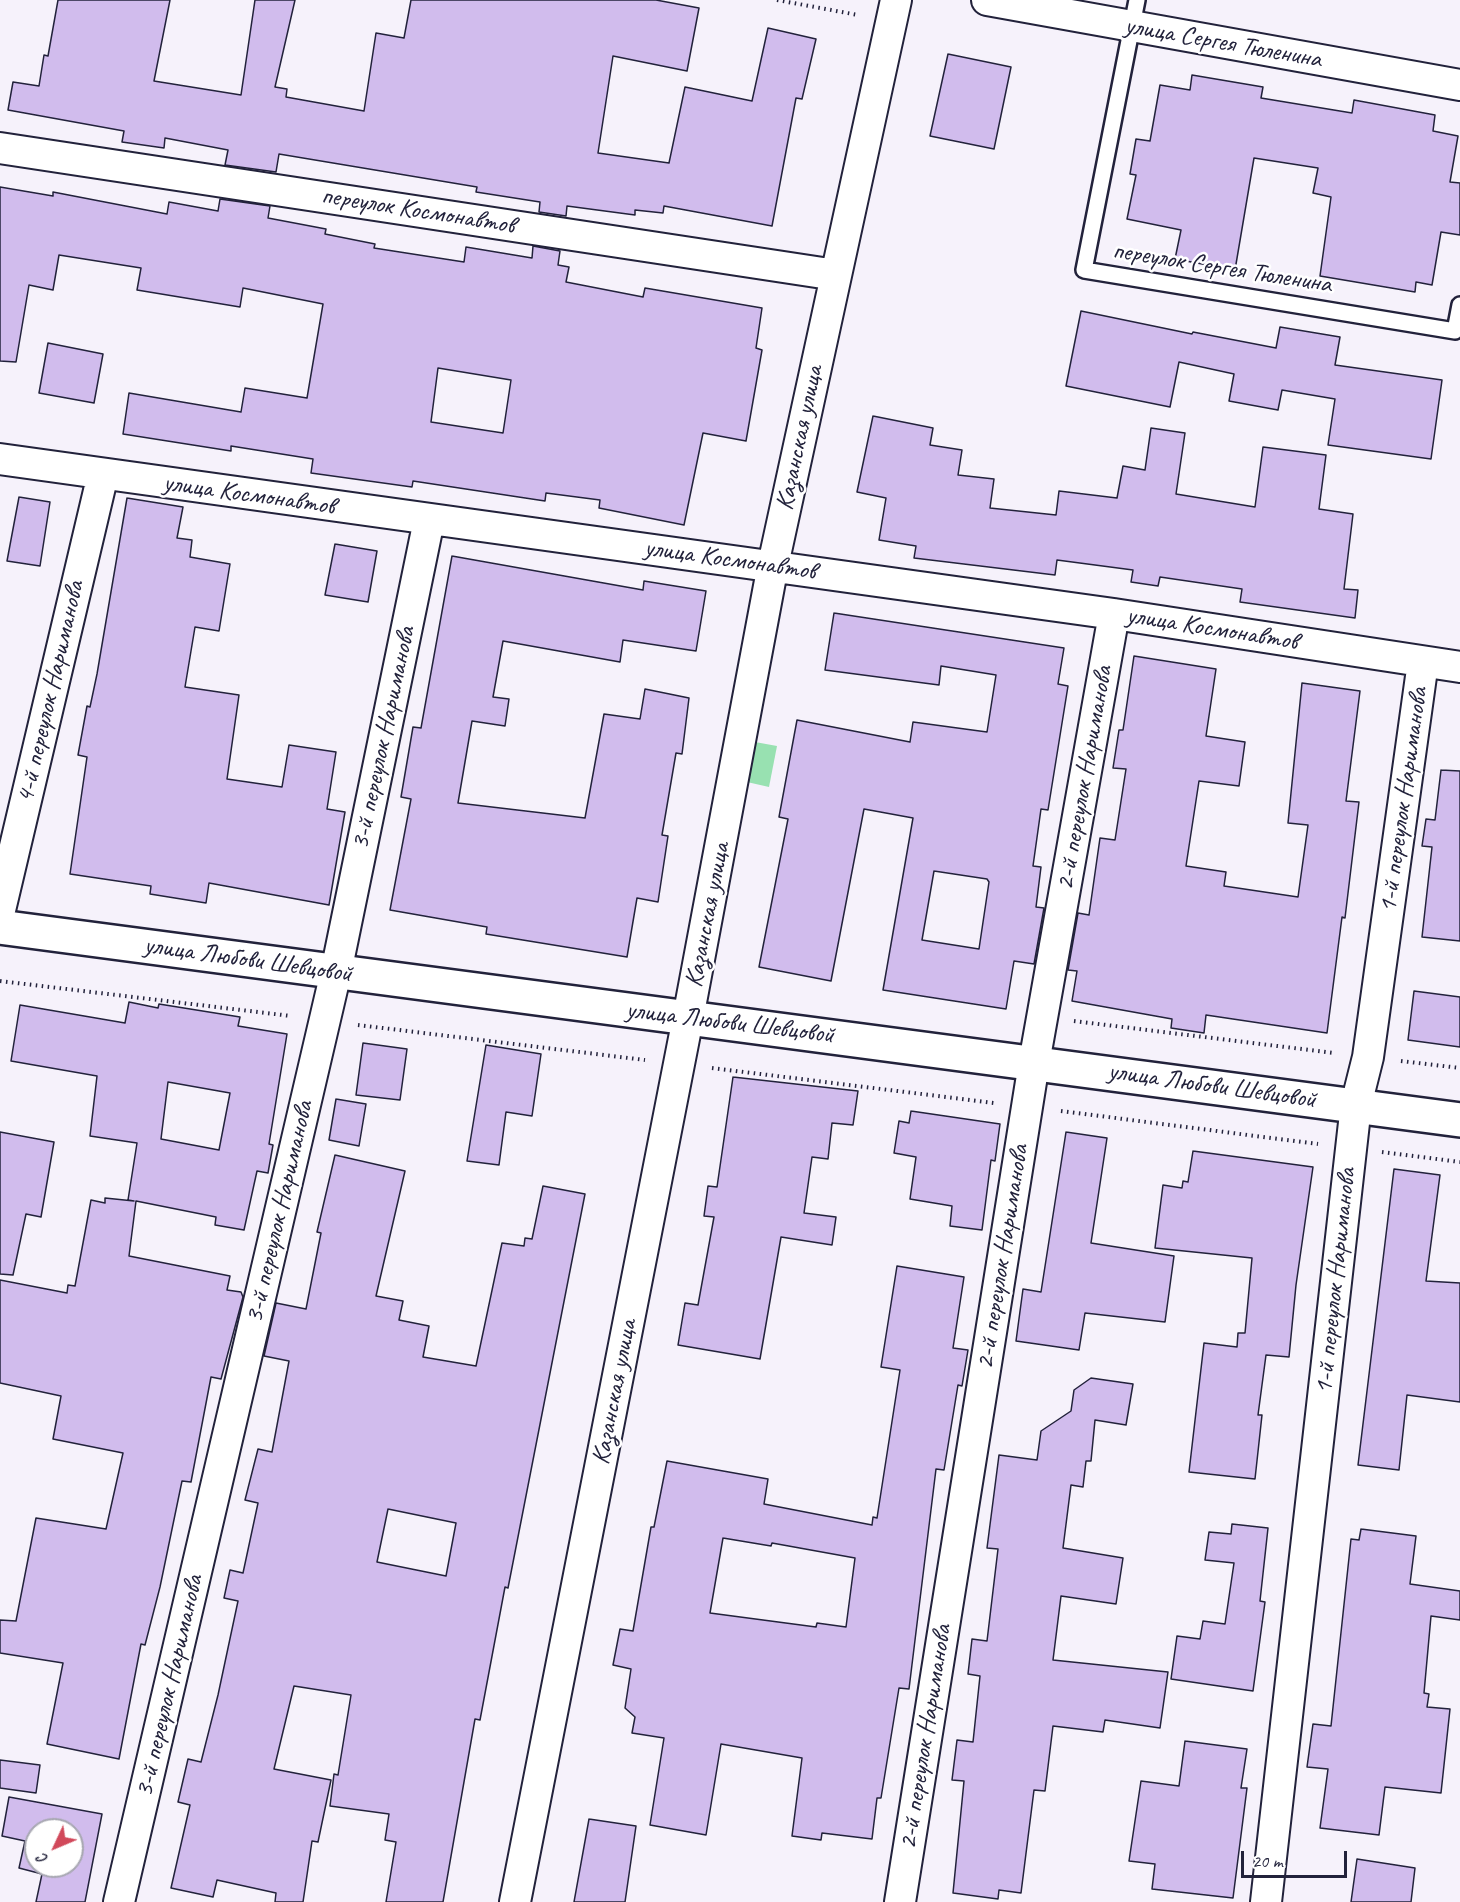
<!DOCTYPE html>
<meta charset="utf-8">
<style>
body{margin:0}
#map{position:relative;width:1460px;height:1902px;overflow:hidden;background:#f6f2fb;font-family:Caveat,sans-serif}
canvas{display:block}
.north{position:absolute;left:24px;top:1818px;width:60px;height:60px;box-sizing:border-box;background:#fff;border:2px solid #a7a7b1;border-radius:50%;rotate:226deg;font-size:16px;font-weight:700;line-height:24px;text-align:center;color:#22223b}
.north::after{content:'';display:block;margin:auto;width:21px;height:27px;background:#d1495b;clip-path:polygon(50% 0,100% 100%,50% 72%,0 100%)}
.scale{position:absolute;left:1241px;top:1851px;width:106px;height:27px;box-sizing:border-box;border:3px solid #22223b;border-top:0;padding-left:8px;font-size:18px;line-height:21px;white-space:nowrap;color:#22223b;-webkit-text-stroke:4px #fff;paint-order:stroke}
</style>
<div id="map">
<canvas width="1460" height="1902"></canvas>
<div class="north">С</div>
<div class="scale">20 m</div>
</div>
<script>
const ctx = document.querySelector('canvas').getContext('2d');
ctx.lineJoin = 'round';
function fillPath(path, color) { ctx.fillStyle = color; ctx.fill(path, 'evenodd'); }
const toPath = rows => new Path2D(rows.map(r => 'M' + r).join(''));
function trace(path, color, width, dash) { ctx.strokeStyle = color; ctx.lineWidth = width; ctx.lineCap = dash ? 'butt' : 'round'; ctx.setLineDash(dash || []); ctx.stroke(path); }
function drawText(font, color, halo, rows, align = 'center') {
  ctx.font = font + ' Caveat,sans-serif'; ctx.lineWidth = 5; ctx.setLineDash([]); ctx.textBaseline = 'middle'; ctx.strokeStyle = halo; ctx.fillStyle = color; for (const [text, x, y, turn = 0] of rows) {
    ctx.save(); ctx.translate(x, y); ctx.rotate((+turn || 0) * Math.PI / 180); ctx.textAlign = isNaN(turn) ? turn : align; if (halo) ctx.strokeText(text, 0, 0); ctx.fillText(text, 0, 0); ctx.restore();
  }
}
const green = toPath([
 [755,742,777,746,769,787,747,782]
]);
const building = toPath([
 [58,0,170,0,154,81,241,95,255,0,295,0,275,87,287,89,286,97,364,111,376,33,404,38,411,0,656,0,699,8,687,71,613,56,598,153,669,163,685,87,752,101,768,28,816,39,802,99,796,98,772,226,664,206,663,213,635,210,635,215,567,206,566,216,539,212,540,202,476,192,477,187,279,154,276,172,225,165,228,150,165,138,164,148,122,142,124,131,8,110,13,82,39,86,44,55,48,56,58,0],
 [948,54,1011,67,994,149,930,136,948,54],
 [1192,75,1263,87,1261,98,1352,113,1354,100,1435,115,1433,131,1458,136,1450,182,1460,183,1460,235,1441,232,1432,285,1416,282,1415,292,1320,276,1331,197,1313,193,1318,168,1254,158,1235,270,1175,259,1181,230,1127,219,1136,175,1130,174,1136,139,1150,141,1160,85,1190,90,1192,75],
 [0,187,53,196,53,192,167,214,169,202,218,211,220,199,270,206,268,218,326,229,325,234,375,244,374,248,464,262,466,247,532,258,533,246,560,251,558,265,569,267,566,282,643,297,645,288,762,308,756,348,762,350,746,441,703,433,684,525,599,508,600,500,546,493,545,501,413,481,412,487,311,473,313,459,231,446,231,451,123,434,129,393,241,412,245,388,307,398,323,304,243,288,240,307,137,290,141,268,59,255,53,290,29,285,16,362,0,361,0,187],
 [438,368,511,380,503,433,431,422,438,368],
 [1081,311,1192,334,1193,332,1276,348,1280,327,1340,337,1335,365,1442,380,1431,459,1328,445,1335,399,1282,390,1278,410,1229,401,1234,374,1179,362,1170,407,1066,386,1081,311],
 [48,343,103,354,94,403,39,393,48,343],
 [873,416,933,428,930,445,962,450,958,475,994,479,990,508,1056,515,1059,491,1117,498,1123,466,1145,470,1151,428,1185,433,1176,494,1255,507,1263,447,1326,455,1319,509,1353,514,1344,589,1358,590,1355,618,1240,602,1242,589,1160,577,1158,586,1131,582,1133,570,1057,560,1055,575,914,558,916,546,879,540,886,498,857,492,873,416],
 [19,497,50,502,40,566,7,561,19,497],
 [127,498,183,507,177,538,192,540,190,557,230,564,219,631,195,627,185,687,239,695,227,779,282,787,289,745,336,752,327,809,345,812,329,905,209,883,206,903,150,894,151,886,70,874,87,757,78,755,87,706,90,707,97,674,127,498],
 [335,544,377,551,368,602,325,595,335,544],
 [452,556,643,590,644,581,706,591,696,651,623,640,620,662,503,641,493,697,509,699,505,726,472,721,458,803,585,818,604,714,640,719,645,689,689,698,682,754,676,753,662,835,668,836,658,902,637,898,627,957,486,934,487,927,390,910,411,799,401,797,413,727,421,728,452,556],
 [834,613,1064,648,1058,684,1068,686,1048,810,1041,809,1033,866,1041,867,1036,907,1044,908,1034,964,1014,961,1006,1009,883,990,913,818,864,809,831,981,759,967,788,819,779,817,797,720,910,742,913,722,987,732,996,675,941,666,939,685,825,670,834,613],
 [934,871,987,879,989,882,979,949,922,940,934,871],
 [1134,656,1216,669,1206,736,1245,742,1239,786,1199,781,1186,866,1226,872,1224,886,1298,897,1308,825,1288,823,1302,683,1360,691,1346,801,1359,802,1345,918,1342,917,1327,1033,1206,1015,1204,1033,1171,1028,1172,1019,1072,1001,1077,971,1068,970,1078,913,1089,915,1100,838,1115,840,1126,769,1113,768,1119,730,1123,730,1134,656],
 [1441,770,1460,771,1460,941,1422,937,1432,847,1422,846,1426,819,1435,820,1441,770],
 [1414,991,1460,997,1460,1047,1408,1040,1414,991],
 [129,1002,158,1008,159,1004,240,1017,238,1026,287,1034,269,1144,273,1145,268,1173,257,1171,244,1230,215,1225,216,1217,136,1201,129,1256,230,1276,227,1290,241,1292,243,1297,221,1379,211,1377,191,1482,182,1481,160,1587,145,1645,141,1644,119,1759,47,1744,63,1663,0,1653,0,1620,16,1621,36,1518,106,1529,123,1453,53,1439,61,1396,0,1383,0,1280,67,1293,68,1285,75,1286,91,1200,105,1203,105,1198,134,1201,128,1200,137,1143,90,1136,97,1076,11,1061,20,1005,125,1023,129,1002],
 [168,1082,230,1093,219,1150,161,1139,168,1082],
 [363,1043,407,1049,400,1100,356,1095,363,1043],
 [486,1045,541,1054,532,1116,506,1112,499,1165,467,1161,486,1045],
 [733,1077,858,1091,853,1125,832,1123,828,1159,812,1157,804,1213,836,1217,832,1245,781,1237,760,1359,678,1345,685,1303,698,1305,714,1217,704,1216,708,1186,717,1187,733,1077],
 [336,1099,366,1104,359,1146,329,1140,336,1099],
 [911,1111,1000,1124,995,1161,991,1160,982,1230,950,1226,952,1206,910,1199,916,1157,894,1153,899,1121,909,1123,911,1111],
 [0,1132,54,1142,41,1217,26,1214,13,1275,0,1274,0,1132],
 [1066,1132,1107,1138,1091,1243,1174,1256,1165,1322,1085,1313,1079,1350,1016,1341,1023,1289,1041,1292,1066,1132],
 [1193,1151,1313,1167,1296,1285,1289,1357,1266,1355,1258,1415,1262,1415,1255,1479,1189,1472,1204,1343,1237,1347,1238,1333,1245,1333,1252,1258,1155,1248,1163,1185,1182,1188,1183,1181,1188,1182,1193,1151],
 [335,1155,405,1171,376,1296,403,1301,399,1320,429,1326,423,1357,476,1366,502,1243,524,1246,525,1238,532,1239,543,1186,585,1194,508,1588,505,1587,480,1720,475,1719,443,1902,386,1902,396,1842,385,1840,389,1814,330,1806,334,1774,338,1775,351,1695,294,1686,274,1769,331,1780,318,1842,312,1841,303,1902,275,1902,276,1893,217,1880,213,1897,171,1888,190,1805,178,1802,188,1759,201,1762,218,1695,238,1601,224,1598,230,1570,243,1573,258,1503,245,1500,258,1449,272,1452,289,1361,264,1356,276,1303,306,1309,321,1233,317,1232,335,1155],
 [388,1509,456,1523,446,1576,377,1562,388,1509],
 [1394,1169,1440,1175,1426,1281,1460,1283,1460,1402,1407,1395,1399,1470,1358,1465,1394,1169],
 [897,1266,964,1277,953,1348,968,1350,962,1386,958,1385,944,1470,936,1469,909,1689,899,1688,881,1798,877,1798,872,1839,822,1833,821,1840,792,1836,802,1758,721,1744,706,1835,650,1825,664,1738,632,1733,635,1717,625,1708,631,1669,613,1665,620,1629,633,1631,651,1527,654,1527,667,1461,768,1479,764,1504,872,1525,873,1517,877,1518,900,1370,881,1367,897,1266],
 [723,1538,771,1546,772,1543,855,1558,846,1627,817,1623,816,1627,710,1613,723,1538],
 [1091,1378,1133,1384,1126,1425,1095,1420,1091,1461,1086,1461,1083,1487,1071,1485,1063,1548,1123,1558,1116,1604,1061,1596,1053,1660,1168,1672,1160,1728,1105,1720,1103,1732,1053,1726,1045,1791,1034,1790,1021,1893,999,1890,998,1899,953,1893,964,1781,952,1780,957,1740,973,1742,980,1676,968,1674,972,1639,987,1641,998,1549,987,1548,999,1455,1037,1460,1041,1431,1071,1411,1074,1390,1091,1378],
 [1232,1524,1268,1528,1260,1601,1265,1602,1253,1691,1171,1679,1177,1636,1200,1639,1203,1621,1225,1624,1234,1563,1205,1560,1209,1532,1231,1534,1232,1524],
 [1361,1529,1416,1536,1410,1584,1460,1591,1460,1620,1431,1616,1424,1693,1429,1694,1427,1707,1450,1709,1441,1793,1385,1787,1379,1835,1320,1828,1328,1769,1307,1767,1313,1724,1331,1726,1351,1539,1359,1540,1361,1529],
 [1185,1741,1247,1749,1241,1788,1247,1788,1233,1898,1152,1889,1155,1864,1129,1861,1141,1781,1179,1786,1185,1741],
 [0,1760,40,1765,36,1793,0,1788,0,1760],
 [9,1797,102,1814,85,1902,36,1902,42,1874,19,1868,25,1841,2,1836,9,1797],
 [36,1830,72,1830,72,1866,36,1866,36,1830],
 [589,1819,636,1826,625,1902,574,1902,589,1819],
 [1357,1859,1415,1868,1411,1902,1351,1902,1357,1859]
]);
const path = toPath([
 [777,0,858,15],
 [0,981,291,1016],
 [1074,1021,1334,1053],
 [358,1025,645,1060],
 [1401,1061,1460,1068],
 [712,1068,994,1103],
 [1061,1111,1318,1144],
 [1382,1152,1460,1162]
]);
const service = toPath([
 [1137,0,1084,270,1455,331,1460,305]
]);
const minor = toPath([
 [987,0,1460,85],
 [0,148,836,275],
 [0,459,1114,614,1460,667],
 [0,910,103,474],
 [119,1902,336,972,429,520],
 [515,1902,688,1018,773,565,896,0],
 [900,1902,1034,1063,1114,614],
 [1266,1902,1356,1105,1368,1057,1423,662]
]);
const tertiary = toPath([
 [0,927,1460,1120]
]);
const streetNames = [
 ["улица Сергея Тюленина",1223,43,10],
 ["переулок Космонавтов",418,211,9],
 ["переулок Сергея Тюленина",1222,268,9],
 ["Казанская улица",800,438,-78],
 ["улица Космонавтов",249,495,8],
 ["улица Космонавтов",730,560,8],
 ["улица Космонавтов",1212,629,9],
 ["4-й переулок Нариманова",51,692,-77],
 ["3-й переулок Нариманова",384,738,-78],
 ["2-й переулок Нариманова",1085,778,-80],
 ["1-й переулок Нариманова",1404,800,-82],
 ["Казанская улица",708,915,-79],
 ["улица Любови Шевцовой",248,960,8],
 ["улица Любови Шевцовой",730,1023,7],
 ["улица Любови Шевцовой",1212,1086,8],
 ["3-й переулок Нариманова",280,1212,-77],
 ["2-й переулок Нариманова",1003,1257,-81],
 ["1-й переулок Нариманова",1336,1281,-84],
 ["Казанская улица",615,1392,-79],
 ["3-й переулок Нариманова",170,1686,-77],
 ["2-й переулок Нариманова",926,1737,-81]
];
fillPath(green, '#98e1b1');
fillPath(building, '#d1bced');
trace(building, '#22223b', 1.5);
trace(service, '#22223b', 20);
trace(minor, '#22223b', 34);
trace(tertiary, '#22223b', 38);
trace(path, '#22223b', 4, [1.5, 4.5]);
trace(service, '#fff', 15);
trace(minor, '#fff', 30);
trace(tertiary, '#fff', 33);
drawText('26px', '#22223b', '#fff', streetNames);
</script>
